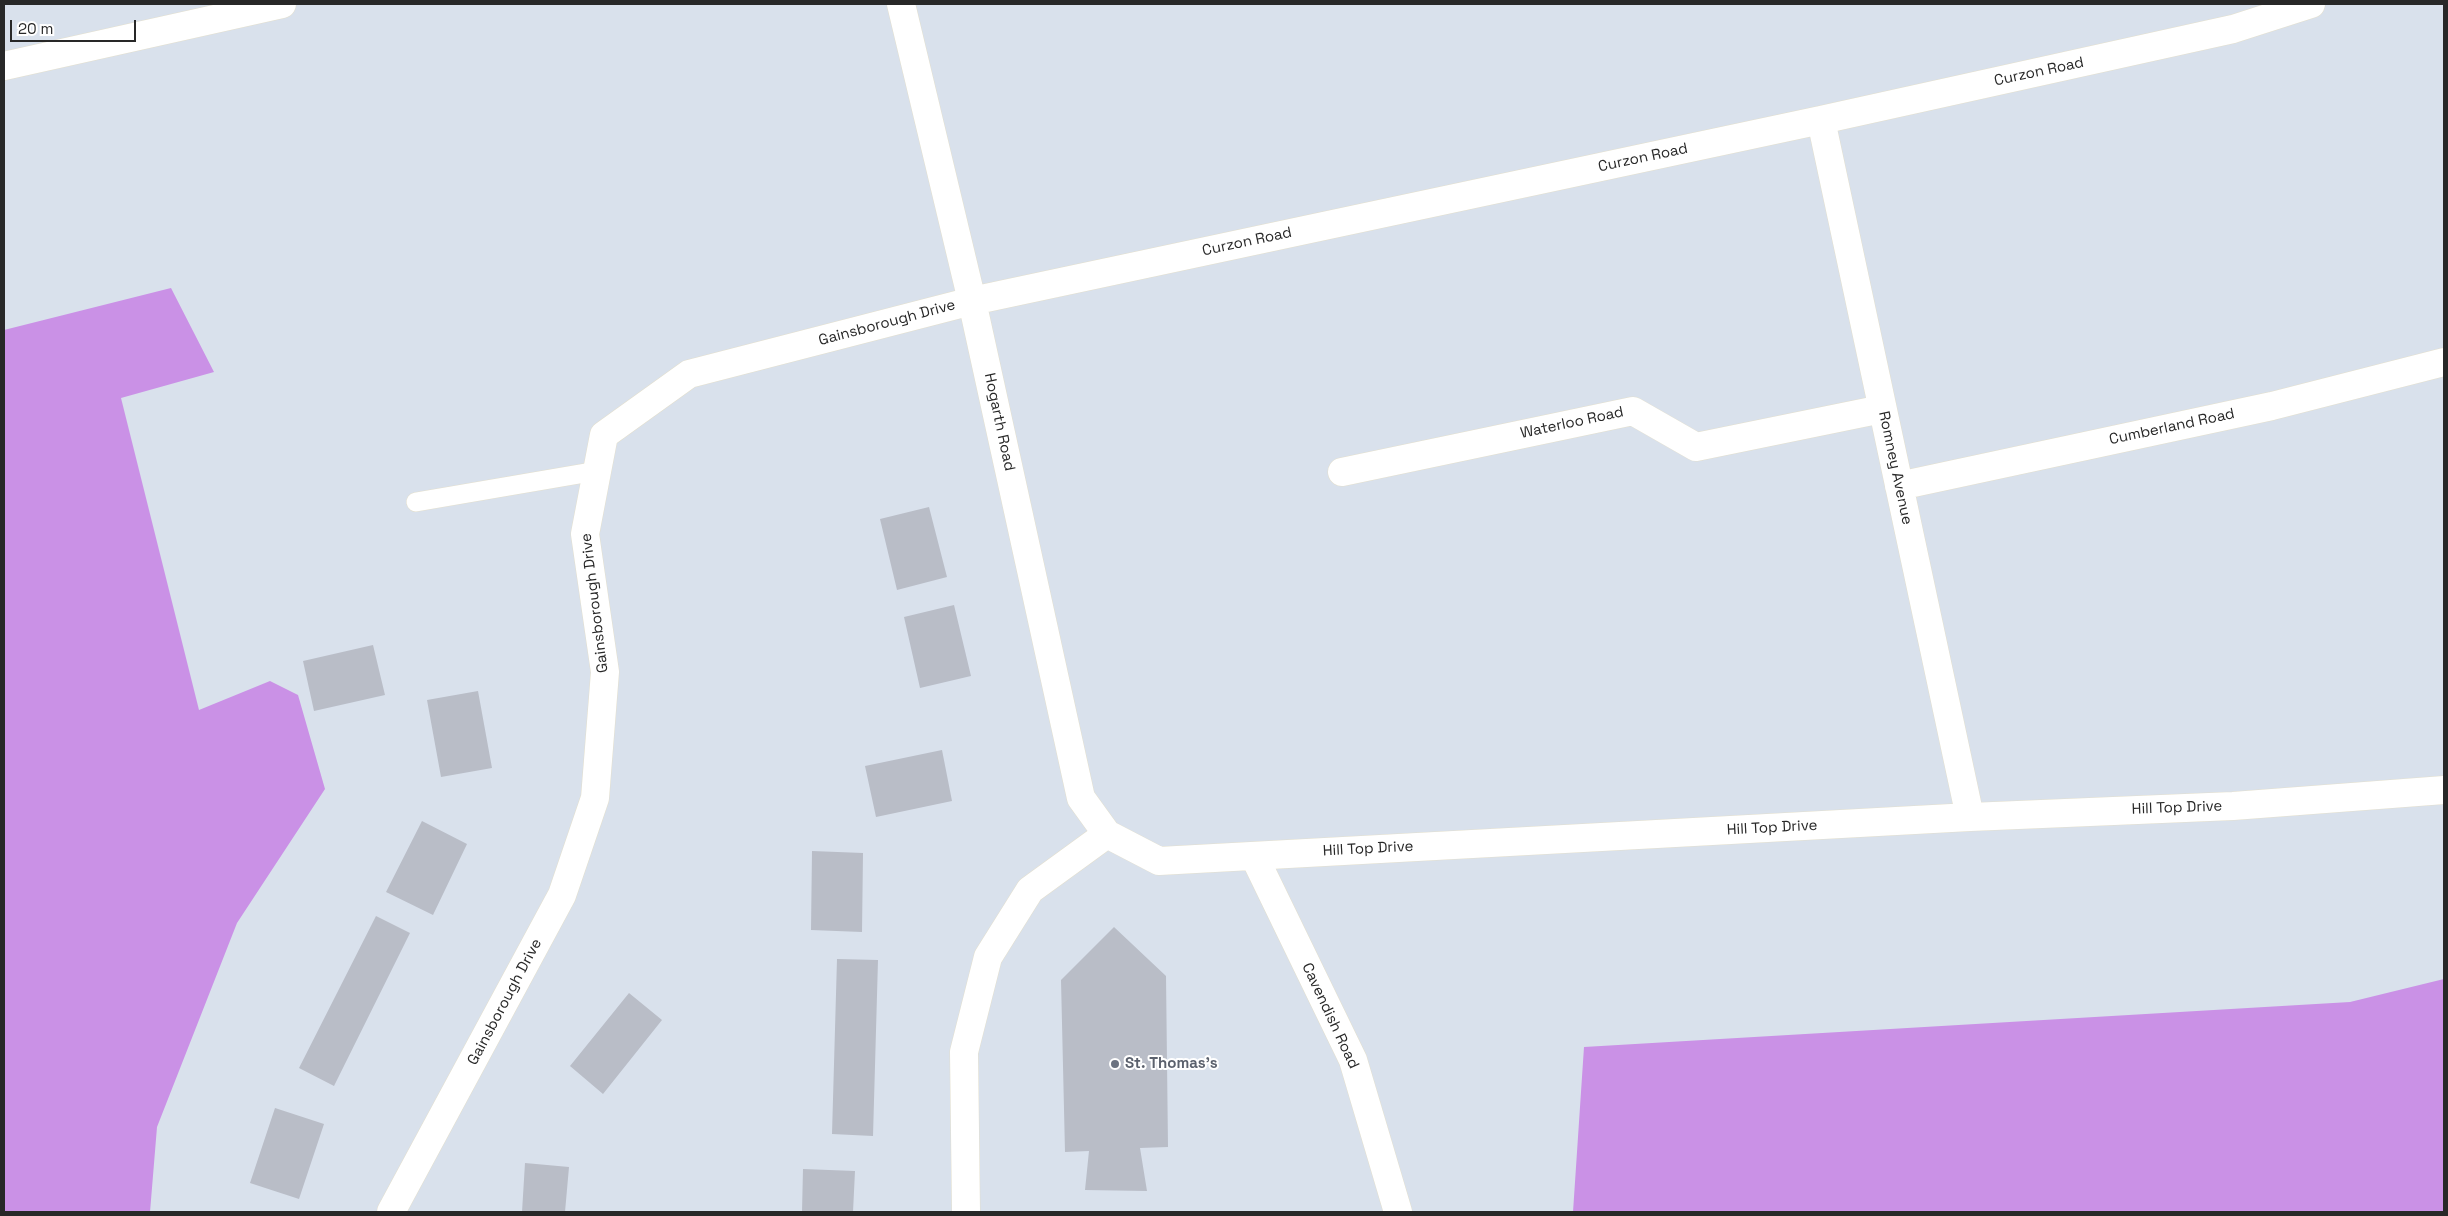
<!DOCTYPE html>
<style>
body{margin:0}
#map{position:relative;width:2448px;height:1216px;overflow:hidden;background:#d9e1ec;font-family:"Space Grotesk",sans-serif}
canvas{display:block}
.frame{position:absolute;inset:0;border:5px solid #282828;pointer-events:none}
.scale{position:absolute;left:10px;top:20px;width:126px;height:22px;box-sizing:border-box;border:2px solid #282828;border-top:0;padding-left:6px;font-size:15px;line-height:18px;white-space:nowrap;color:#282828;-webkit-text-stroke:4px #fff;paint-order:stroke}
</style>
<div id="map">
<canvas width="2448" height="1216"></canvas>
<div class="frame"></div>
<div class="scale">20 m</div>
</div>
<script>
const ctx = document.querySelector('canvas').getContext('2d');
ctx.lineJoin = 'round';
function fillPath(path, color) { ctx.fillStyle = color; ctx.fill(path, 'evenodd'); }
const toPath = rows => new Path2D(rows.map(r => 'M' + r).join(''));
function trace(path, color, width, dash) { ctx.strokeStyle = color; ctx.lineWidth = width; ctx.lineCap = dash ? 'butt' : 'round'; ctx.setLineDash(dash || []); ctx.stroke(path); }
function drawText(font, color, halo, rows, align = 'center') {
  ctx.font = font + ' "Space Grotesk",sans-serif'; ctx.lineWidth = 4; ctx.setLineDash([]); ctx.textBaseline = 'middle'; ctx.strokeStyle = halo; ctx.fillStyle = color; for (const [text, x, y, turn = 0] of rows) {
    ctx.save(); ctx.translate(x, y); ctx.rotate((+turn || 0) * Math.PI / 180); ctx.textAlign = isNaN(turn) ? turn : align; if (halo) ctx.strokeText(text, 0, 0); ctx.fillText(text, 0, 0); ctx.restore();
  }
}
const green = toPath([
 [171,288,214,372,121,398,199,710,270,681,298,695,325,789,237,923,157,1127,150,1212,4,1212,4,330],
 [2444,979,2444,1212,1573,1212,1584,1047,2350,1002]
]);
const building = toPath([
 [929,507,947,577,897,590,880,519],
 [954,605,971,676,920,688,904,617],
 [373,645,385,695,314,711,303,661],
 [478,691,492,768,441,777,427,700],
 [942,750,952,801,876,817,865,766],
 [422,821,467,844,433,915,386,892],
 [812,851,863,853,862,932,811,930],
 [376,916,410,933,334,1086,299,1068],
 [1114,927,1166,976,1168,1147,1140,1148,1147,1191,1085,1190,1089,1151,1065,1152,1061,980],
 [837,959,878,960,873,1136,832,1134],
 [629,993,662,1020,603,1094,570,1066],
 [275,1108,324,1124,299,1199,250,1183],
 [525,1163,569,1167,565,1212,522,1212],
 [803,1169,855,1171,853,1212,802,1212]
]);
const lane = toPath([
 [416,502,597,471]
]);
const street = toPath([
 [901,4,972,301,1081,798,1107,834,1159,861,1970,817,2233,806,2444,790],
 [4,66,282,4],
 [1821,120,1970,817],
 [1342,472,1633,411,1696,447,1882,409],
 [1899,486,2272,406,2444,362],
 [1254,856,1353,1060,1398,1212],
 [391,1212,562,895,595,798,605,672,585,534,604,435,689,374,972,301,1821,120,2233,29,2311,4],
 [966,1212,964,1052,988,957,1030,890,1107,834]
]);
const markers = [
 [1115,1064,5,"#6b7280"]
];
const streetNames = [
 ["Curzon Road",2039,72,-12],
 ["Curzon Road",1643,158,-12],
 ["Curzon Road",1247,242,-12],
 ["Gainsborough Drive",887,323,-15],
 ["Hogarth Road",999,422,78],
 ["Waterloo Road",1572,423,-12],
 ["Cumberland Road",2172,427,-12],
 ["Romney Avenue",1895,468,78],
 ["Gainsborough Drive",595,603,-97],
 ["Hill Top Drive",2177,808,-2],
 ["Hill Top Drive",1772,828,-3],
 ["Hill Top Drive",1368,849,-3],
 ["Gainsborough Drive",505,1002,-62],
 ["Cavendish Road",1330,1016,65]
];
const worshipNames = [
 ["St. Thomas's",1125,1064]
];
fillPath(green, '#ca91e6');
fillPath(building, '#b9bdc7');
trace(lane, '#e3dfce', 20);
trace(street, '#e3dfce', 29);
trace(lane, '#fff', 19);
trace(street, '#fff', 28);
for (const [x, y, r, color] of markers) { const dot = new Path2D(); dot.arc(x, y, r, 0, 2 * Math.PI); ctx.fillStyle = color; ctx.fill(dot); trace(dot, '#fff', 2); }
drawText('15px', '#282828', '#fff', streetNames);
drawText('bold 15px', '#5b616d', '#fff', worshipNames, 'left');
</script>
